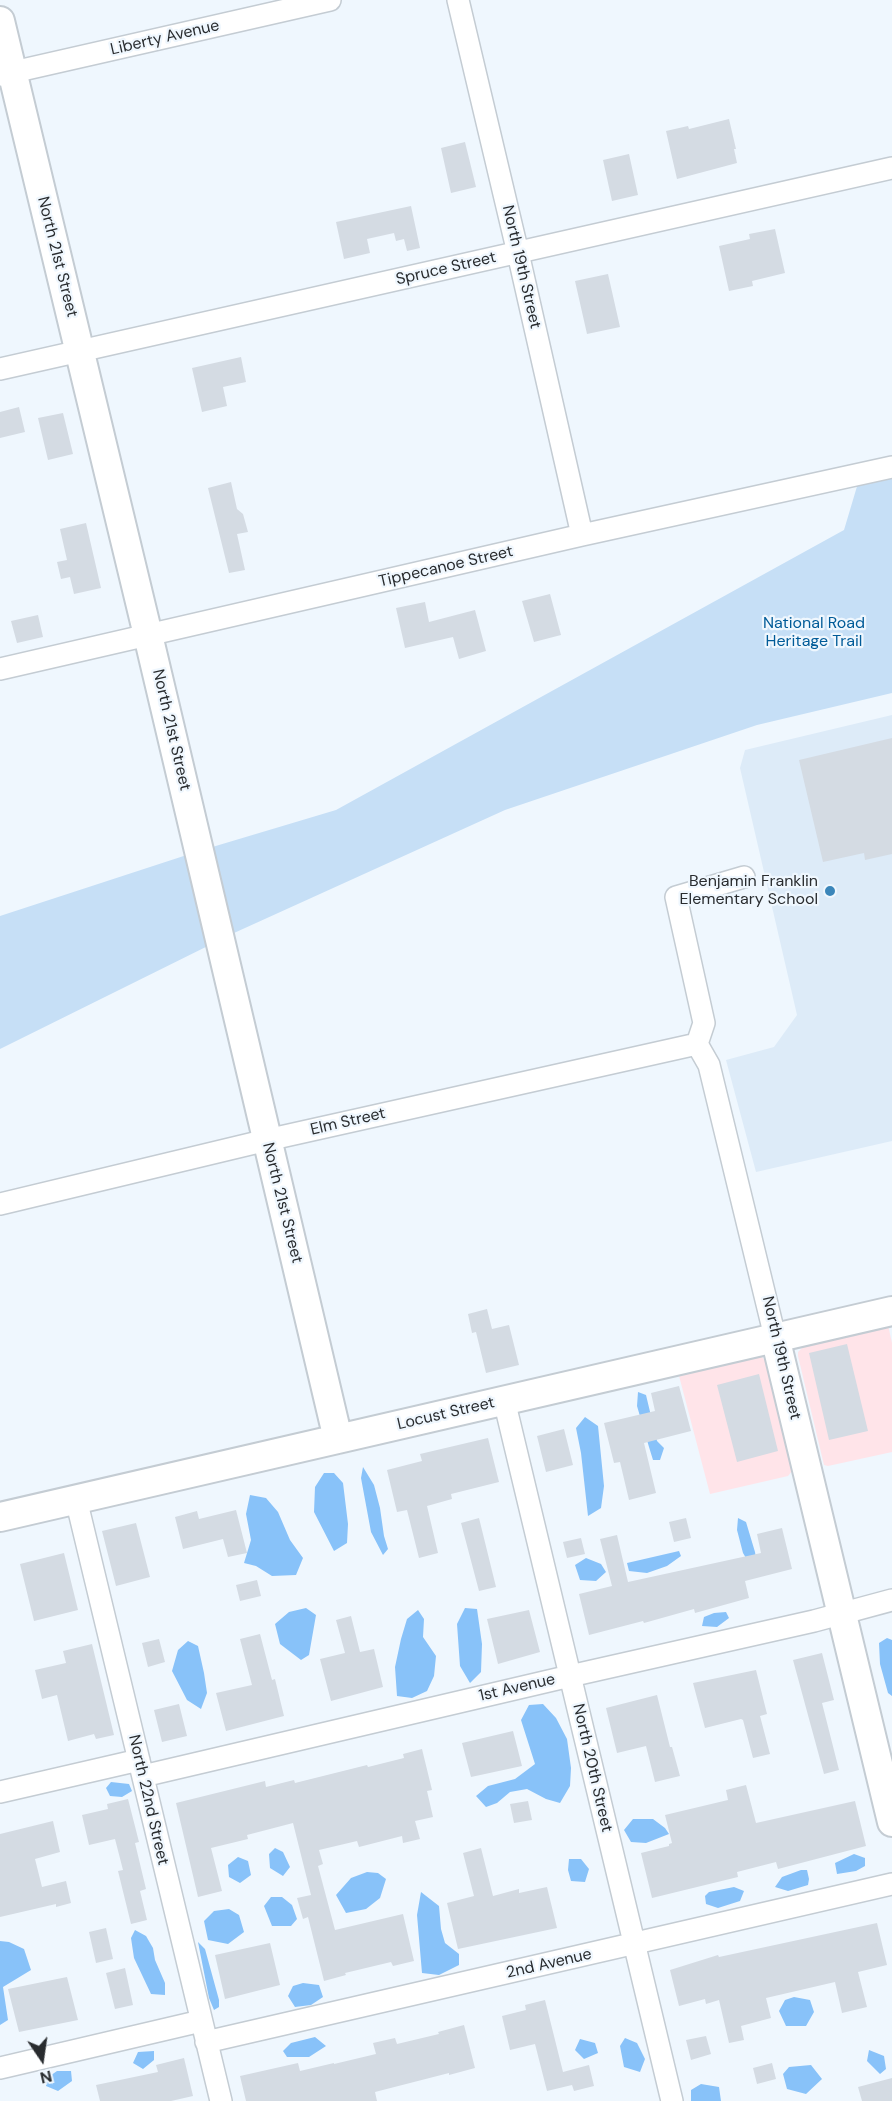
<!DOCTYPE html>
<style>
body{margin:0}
#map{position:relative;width:892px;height:2101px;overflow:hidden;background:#eff7fe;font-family:"DM Sans",sans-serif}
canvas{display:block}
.north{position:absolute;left:12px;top:2029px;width:60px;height:60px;-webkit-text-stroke:4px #eff7fe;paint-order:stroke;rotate:167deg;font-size:16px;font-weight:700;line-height:24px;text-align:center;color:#292c2f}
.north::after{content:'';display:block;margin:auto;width:21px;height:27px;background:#292c2f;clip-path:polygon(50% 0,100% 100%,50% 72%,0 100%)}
</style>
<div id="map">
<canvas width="892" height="2101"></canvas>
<div class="north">N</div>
</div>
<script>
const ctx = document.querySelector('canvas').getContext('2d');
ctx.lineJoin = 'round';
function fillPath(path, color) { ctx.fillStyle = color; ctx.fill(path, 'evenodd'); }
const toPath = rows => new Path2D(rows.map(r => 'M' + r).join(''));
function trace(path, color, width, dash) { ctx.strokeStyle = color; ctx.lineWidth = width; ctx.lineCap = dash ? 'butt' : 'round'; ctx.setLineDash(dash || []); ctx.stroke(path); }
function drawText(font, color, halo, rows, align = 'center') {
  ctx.font = font + ' "DM Sans",sans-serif'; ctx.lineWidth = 4.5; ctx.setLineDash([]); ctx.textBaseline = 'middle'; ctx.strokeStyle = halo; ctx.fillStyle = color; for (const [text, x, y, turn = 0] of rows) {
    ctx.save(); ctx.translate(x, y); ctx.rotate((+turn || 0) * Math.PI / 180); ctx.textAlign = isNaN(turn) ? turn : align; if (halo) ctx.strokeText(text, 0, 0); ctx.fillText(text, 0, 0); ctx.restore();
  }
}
const commercial = toPath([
 [888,1325,892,1343,892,1452,828,1466,824,1465,798,1356,798,1352,804,1346],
 [756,1355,762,1357,767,1363,792,1471,788,1476,710,1494,678,1372]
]);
const built = toPath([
 [892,715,892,1141,756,1172,726,1060,774,1047,797,1015,740,768,745,750]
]);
const green = toPath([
 [892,467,892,693,757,725,505,810,234,933,0,1049,0,916,199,851,336,810,844,530,861,473]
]);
const forest = toPath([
 [638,1392,646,1395,657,1441,664,1448,660,1460,653,1460,649,1447,637,1406],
 [585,1417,598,1426,604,1486,601,1508,588,1516,581,1453,576,1428],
 [363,1467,374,1485,380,1508,384,1536,388,1549,383,1555,371,1532,361,1478],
 [324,1473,334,1473,343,1483,348,1524,347,1543,334,1551,314,1512,315,1487],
 [250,1495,266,1498,278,1512,290,1540,303,1558,296,1575,272,1576,256,1566,244,1563,251,1540,246,1514],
 [738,1518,746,1522,755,1552,757,1565,752,1568,743,1553,737,1530],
 [679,1551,681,1556,667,1566,647,1573,629,1571,627,1563],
 [586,1558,601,1564,606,1572,596,1581,580,1580,575,1565],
 [306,1608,316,1615,309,1655,301,1660,280,1644,275,1624,289,1612],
 [465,1608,477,1609,482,1644,481,1672,470,1683,460,1666,457,1624],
 [418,1610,424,1619,423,1637,436,1656,434,1676,427,1691,412,1698,397,1696,395,1667,401,1639,407,1619],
 [726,1612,729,1618,717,1627,702,1626,704,1617,714,1613],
 [887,1638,892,1640,892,1696,888,1693,880,1664,879,1643],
 [188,1641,198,1646,204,1673,207,1693,201,1709,187,1700,172,1671,178,1650],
 [543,1704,556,1718,567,1739,571,1768,570,1786,560,1803,546,1799,527,1789,510,1792,497,1803,486,1807,476,1796,488,1786,515,1779,535,1764,521,1720,529,1705],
 [111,1782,129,1784,132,1791,122,1797,110,1796,106,1788],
 [633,1819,653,1819,665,1828,669,1834,646,1843,631,1842,624,1830],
 [275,1848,283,1852,290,1867,283,1876,270,1868,269,1854],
 [854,1854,865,1858,865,1866,856,1871,837,1874,835,1863],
 [238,1857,248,1861,251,1875,240,1883,229,1877,228,1865],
 [569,1859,581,1859,589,1869,585,1882,571,1881,568,1870],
 [801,1870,807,1870,809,1879,808,1885,788,1891,775,1887,782,1877],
 [367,1872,378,1873,386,1879,380,1898,366,1909,346,1913,336,1895,351,1878],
 [734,1887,744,1891,740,1901,718,1908,706,1904,705,1896,709,1892],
 [421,1892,439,1906,441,1929,445,1943,459,1954,459,1965,439,1975,422,1973,417,1915],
 [271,1897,282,1897,292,1905,297,1919,291,1926,272,1926,264,1906],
 [229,1909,239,1915,244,1932,228,1944,208,1940,204,1921,214,1911],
 [135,1930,146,1936,153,1948,155,1960,165,1983,165,1995,151,1994,134,1958,131,1938],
 [0,1941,9,1942,24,1949,31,1970,3,1987,8,2020,0,2025],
 [198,1942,205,1949,219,2000,219,2007,214,2010,209,1998],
 [303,1983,319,1985,323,1997,311,2005,295,2007,288,1996,293,1986],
 [794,1997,810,2000,814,2012,806,2026,786,2026,779,2011,785,2000],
 [315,2037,326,2046,309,2057,287,2057,283,2051,291,2043],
 [625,2038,637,2043,645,2059,640,2072,624,2067,620,2046],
 [580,2039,595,2043,598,2053,584,2059,575,2050],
 [869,2050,884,2056,886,2069,880,2074,867,2061],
 [154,2051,154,2060,143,2069,133,2063,138,2052],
 [811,2065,822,2079,806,2094,787,2089,783,2074,789,2067],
 [57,2071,71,2071,72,2081,58,2091,46,2086,47,2078],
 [701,2084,719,2087,721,2101,691,2101,691,2090]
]);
const building = toPath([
 [729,119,736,149,734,149,737,163,677,179,666,131,688,126,689,129],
 [465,142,476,187,451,193,441,148],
 [629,154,638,195,612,201,603,160],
 [411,206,420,248,407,251,404,239,396,241,394,233,367,239,370,253,344,259,336,222],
 [775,229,785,273,752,281,753,286,729,291,719,246,750,239,749,234],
 [608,274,620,327,587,334,575,281],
 [241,357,246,382,223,387,227,406,202,412,192,368],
 [19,407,25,432,0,438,0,412],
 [63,413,73,454,48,460,38,418],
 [231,482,237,509,243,514,248,532,237,534,245,570,229,573,208,488],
 [86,523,101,588,74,594,70,577,61,579,57,562,67,560,60,529],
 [550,594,561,635,534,642,522,601],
 [425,602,429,622,475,610,486,651,459,659,453,637,405,648,396,608],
 [38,615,43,637,17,643,11,621],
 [892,738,892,854,865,860,864,853,823,862,799,760],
 [487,1309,492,1329,509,1325,519,1365,486,1373,476,1332,472,1333,468,1314],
 [847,1344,868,1431,829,1440,809,1353],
 [759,1374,778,1451,737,1462,717,1385],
 [679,1386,691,1431,644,1443,656,1493,629,1500,620,1462,614,1463,604,1423,655,1411,651,1393],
 [564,1429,573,1465,546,1472,537,1436],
 [488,1438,499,1482,451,1494,452,1499,427,1506,438,1553,419,1558,407,1510,397,1512,387,1470,422,1461,420,1454],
 [236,1510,247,1553,228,1557,223,1539,183,1549,175,1517,197,1511,199,1519],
 [479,1518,496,1587,479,1591,461,1523],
 [686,1518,691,1538,674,1542,669,1522],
 [136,1523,150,1577,116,1586,102,1531],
 [782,1528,792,1569,745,1581,749,1598,695,1613,694,1609,644,1623,643,1621,589,1635,579,1594,612,1586,600,1539,617,1535,628,1582,761,1553,757,1534],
 [581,1538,585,1554,567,1558,563,1542],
 [64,1553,78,1610,34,1621,20,1564],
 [257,1580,261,1596,240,1601,236,1585],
 [529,1610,540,1652,498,1664,487,1619],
 [351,1616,360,1652,374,1649,383,1687,331,1701,320,1659,345,1653,336,1620],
 [260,1634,272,1680,275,1679,284,1716,226,1731,216,1693,252,1685,240,1639],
 [159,1639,165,1662,148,1667,142,1643],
 [92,1644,114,1735,96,1739,94,1734,68,1741,57,1695,42,1699,35,1670,66,1663,63,1651],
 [822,1653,834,1700,822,1703,839,1770,824,1774,793,1660],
 [756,1670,767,1714,760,1716,770,1754,753,1758,743,1720,741,1719,705,1728,693,1683],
 [657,1695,670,1747,672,1747,680,1776,655,1782,646,1746,617,1753,606,1708],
 [179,1704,187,1736,162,1742,154,1710],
 [513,1731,522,1766,471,1777,462,1743],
 [422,1749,432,1790,427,1791,433,1817,415,1821,420,1839,403,1843,402,1836,359,1847,357,1841,319,1850,323,1864,318,1866,335,1930,403,1914,414,1961,393,1966,391,1962,345,1973,346,1975,324,1981,308,1917,303,1919,297,1898,311,1895,293,1823,247,1835,248,1839,211,1848,222,1891,198,1897,176,1803,265,1781,266,1787,294,1780,295,1783,367,1765,368,1767,404,1758,403,1754],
 [746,1785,756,1823,855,1801,866,1846,778,1869,776,1862,737,1872,738,1877,652,1898,641,1853,669,1846,669,1844,672,1843,665,1815,728,1800,726,1790],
 [128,1799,139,1842,135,1843,146,1889,140,1891,147,1920,131,1924,118,1871,123,1870,115,1839,89,1845,82,1815,108,1809,107,1804],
 [528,1801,532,1820,514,1823,510,1804],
 [53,1821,60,1852,35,1859,42,1887,66,1881,71,1903,56,1907,56,1904,0,1917,0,1834],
 [481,1848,493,1896,519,1889,519,1893,547,1887,557,1928,458,1949,447,1903,474,1896,463,1853],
 [877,1923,887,1965,858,1972,867,2007,842,2013,835,1982,766,1998,771,2018,741,2026,744,2040,729,2043,719,2000,706,2004,705,1999,679,2006,670,1970,718,1955,719,1957],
 [106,1928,113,1959,96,1963,89,1932],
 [270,1943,280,1985,225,1999,215,1955],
 [125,1968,133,2005,115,2009,106,1973],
 [67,1977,78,2020,19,2032,8,1989],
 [545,2000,563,2072,589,2065,594,2086,574,2091,572,2085,547,2091,535,2044,510,2050,502,2016,526,2010,525,2005],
 [464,2025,475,2068,449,2075,449,2073,375,2092,377,2101,246,2101,240,2076,298,2063,300,2071,334,2063,334,2064,376,2054,373,2043,395,2038,397,2044,439,2034,438,2032],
 [706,2036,711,2054,691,2060,686,2040],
 [184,2058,193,2096,171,2101,100,2101,96,2085,158,2072,156,2065],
 [772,2063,776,2079,757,2084,753,2068],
 [892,2078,892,2101,862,2101,858,2087]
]);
const street = toPath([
 [458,0,518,253,582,535],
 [0,75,330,0],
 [0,369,892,168],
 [0,669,582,535,892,467],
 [744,877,676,897,704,1023,697,1044,709,1065,775,1337],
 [0,1204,267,1140,697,1044],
 [504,1400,672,2101],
 [76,1499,221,2101],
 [143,1776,570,1676,814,1621,892,1600],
 [0,1792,139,1760],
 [206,2042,892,1884],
 [0,2068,201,2021]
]);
const secondary = toPath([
 [0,21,148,635,338,1439],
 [775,1337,892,1822],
 [0,1517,892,1311]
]);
const markers = [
 [830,891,6,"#3b86ba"]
];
const streetNames = [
 ["Liberty Avenue",165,38,-13],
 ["North 21st Street",57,257,76],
 ["North 19th Street",521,267,77],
 ["Spruce Street",446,269,-13],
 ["Tippecanoe Street",446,567,-13],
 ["North 21st Street",171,730,77],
 ["Elm Street",348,1122,-13],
 ["North 21st Street",282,1203,76],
 ["North 19th Street",781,1358,77],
 ["Locust Street",446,1414,-13],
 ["1st Avenue",517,1688,-13],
 ["North 20th Street",592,1768,77],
 ["North 22nd Street",148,1800,77],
 ["2nd Avenue",549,1964,-13]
];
const parkNames = [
 ["National Road",814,624],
 ["Heritage Trail",814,642]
];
const poiNames = [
 ["Benjamin Franklin",818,882],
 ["Elementary School",818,900]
];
fillPath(commercial, '#ffe4e9');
fillPath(built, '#ddebf8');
fillPath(green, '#c6dff6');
fillPath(forest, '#88c2f9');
fillPath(building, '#d4dbe3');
trace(street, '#c4ccd3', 24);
trace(secondary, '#c4ccd3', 32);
trace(street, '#fff', 21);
trace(secondary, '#fff', 28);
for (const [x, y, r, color] of markers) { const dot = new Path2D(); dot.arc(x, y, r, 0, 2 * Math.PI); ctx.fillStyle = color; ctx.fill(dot); trace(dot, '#eff7fe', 2); }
drawText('16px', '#292c2f', '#eff7fe', streetNames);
drawText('16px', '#005b98', '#eff7fe', parkNames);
drawText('16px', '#292c2f', '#eff7fe', poiNames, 'right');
</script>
